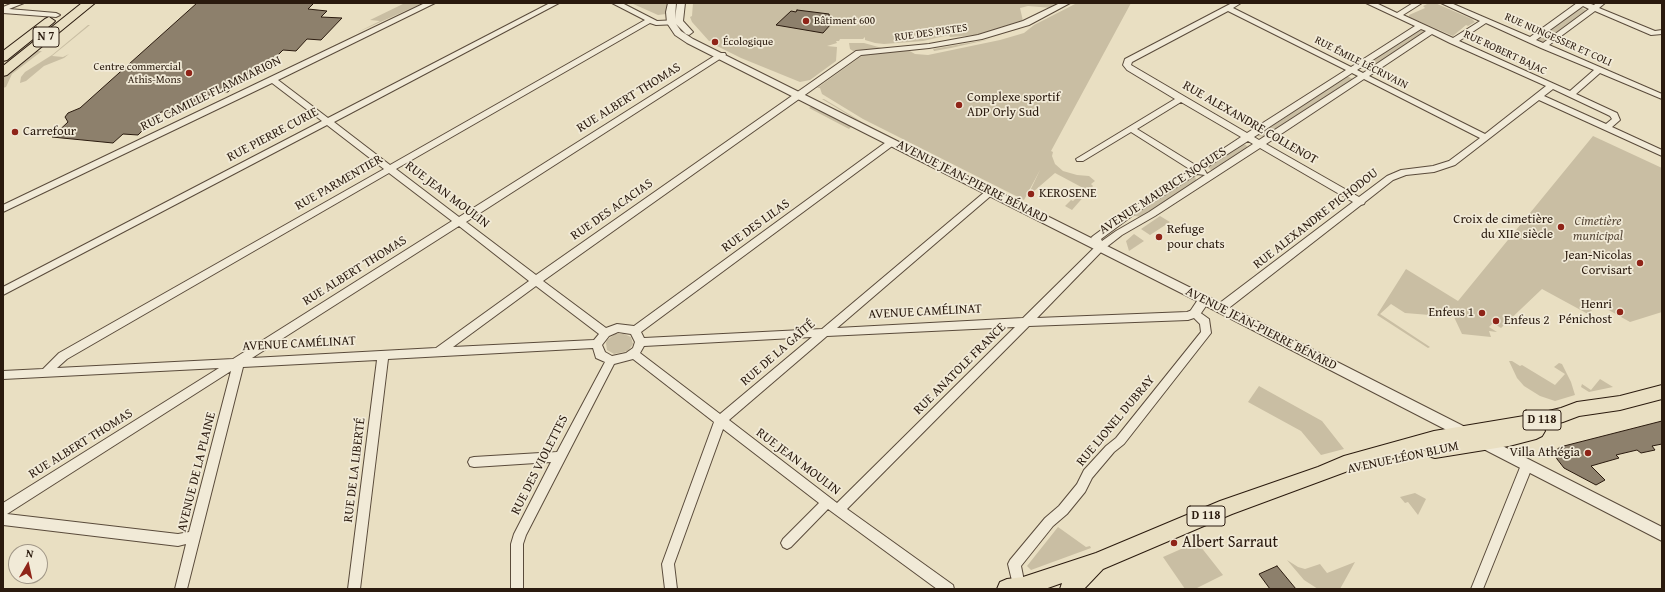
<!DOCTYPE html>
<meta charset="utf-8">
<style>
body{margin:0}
#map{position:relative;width:1665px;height:592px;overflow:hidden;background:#e9dfc2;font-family:"Gentium Book Plus",serif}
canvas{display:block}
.frame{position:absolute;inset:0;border:4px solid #2a1a0e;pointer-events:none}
.north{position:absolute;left:8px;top:544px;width:40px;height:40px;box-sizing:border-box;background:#f1ead7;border:1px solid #a19787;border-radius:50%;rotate:9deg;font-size:11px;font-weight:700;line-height:16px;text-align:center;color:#2a1a0e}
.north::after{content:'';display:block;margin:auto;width:14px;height:18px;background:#8f2418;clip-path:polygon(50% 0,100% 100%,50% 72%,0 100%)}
</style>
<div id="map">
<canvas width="1665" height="592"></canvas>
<div class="frame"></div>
<div class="north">N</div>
</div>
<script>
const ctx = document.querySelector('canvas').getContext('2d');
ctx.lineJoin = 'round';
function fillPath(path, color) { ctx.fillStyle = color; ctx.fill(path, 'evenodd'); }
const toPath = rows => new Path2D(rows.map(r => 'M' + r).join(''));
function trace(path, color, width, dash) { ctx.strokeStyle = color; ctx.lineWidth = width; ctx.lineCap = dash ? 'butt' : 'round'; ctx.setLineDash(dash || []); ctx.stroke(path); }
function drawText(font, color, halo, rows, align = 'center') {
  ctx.font = font + ' "Gentium Book Plus",serif'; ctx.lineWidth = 3.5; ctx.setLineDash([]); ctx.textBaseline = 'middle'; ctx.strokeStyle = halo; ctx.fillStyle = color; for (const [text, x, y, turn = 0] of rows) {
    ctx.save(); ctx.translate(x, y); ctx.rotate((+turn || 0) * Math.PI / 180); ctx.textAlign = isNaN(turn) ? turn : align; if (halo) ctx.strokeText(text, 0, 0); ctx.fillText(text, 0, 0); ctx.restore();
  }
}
const green = toPath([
 [405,3,423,3,356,33,380,21,370,20],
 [631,3,668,3,666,14,658,15],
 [693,3,1061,3,1052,8,1028,6,1020,8,1023,21,978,35,950,37,949,35,923,41,884,44,875,43,865,40,865,37,863,39,840,39,839,41,836,41,837,43,827,46,837,47,836,61,810,80,800,82,741,58,715,45,717,42,709,41,692,22,690,17,692,16],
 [1077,3,1131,3,1051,151,1053,152,1052,156,1055,164,1063,171,1077,175,1089,176,1095,181,1091,184,1093,186,1072,210,1065,206,1071,200,1073,201,1085,189,1055,173,1033,192,1030,191,1040,170,1024,200,863,119,822,94,820,88,817,88,863,55,908,50,915,54,928,55,1000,40,1024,33,1034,25],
 [1429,3,1435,3,1472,19,1475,22,1468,26,1466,25,1453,36,1409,17,1409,15,1425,8,1423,6],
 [1580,7,1586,10,1543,42,1537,40],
 [88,25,90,25,52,56,63,57,69,54,64,58,44,66,26,81,20,83,21,77,25,72,52,55],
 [1421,30,1424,32,1423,34,1368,70,1360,68,1416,31],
 [991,39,951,48,934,51,933,49],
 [849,43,864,43,882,48,853,51,850,49],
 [36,51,42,51,12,74,6,87,3,88,3,77],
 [1347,76,1353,79,1264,137,1257,136],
 [822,99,824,99,862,122,999,191,865,125],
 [812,106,851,126,851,127,849,129,809,108],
 [1593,136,1662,168,1662,312,1630,322,1598,304,1588,314,1542,289,1501,328,1493,323,1489,327,1497,332,1489,331,1491,337,1462,334,1454,317,1405,313,1391,304,1380,314,1430,347,1428,348,1377,315,1406,269,1458,301],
 [1242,144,1246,145,1248,148,1215,169,1211,170,1208,167],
 [1192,176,1195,177,1197,181,1142,217,1135,216,1134,214],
 [1160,216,1170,222,1150,235,1141,229],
 [1134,234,1144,241,1129,251,1126,241],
 [615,334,624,334,631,337,633,344,628,351,614,354,607,350,606,343,607,340],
 [1509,361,1512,361,1520,366,1522,365,1555,385,1565,374,1554,367,1559,363,1562,364,1571,382,1575,395,1555,401,1540,396,1524,386,1517,378],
 [1600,379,1613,387,1589,392,1581,387,1582,384,1591,390],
 [1259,386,1322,421,1344,449,1321,455,1301,431,1248,402],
 [1415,493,1426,499,1418,515,1408,502,1405,503,1400,497],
 [1058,527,1086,547,1090,546,1091,548,1031,570,1027,566],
 [1197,542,1223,575,1195,589,1185,589,1163,557],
 [1287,560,1298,567,1305,569,1320,564,1327,573,1355,562,1340,589,1318,589,1304,580]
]);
const building = toPath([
 [197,3,314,3,308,9,327,11,321,17,342,18,321,40,307,39,296,51,283,50,263,70,257,75,252,76,247,81,240,80,228,92,214,91,202,102,187,101,175,113,161,112,138,135,123,134,113,143,52,137,68,122,65,117,68,113,80,108,197,3],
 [797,10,829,14,831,24,823,33,776,25,791,11,796,12,797,10],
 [1662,421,1662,444,1652,446,1655,450,1641,453,1637,450,1616,455,1619,458,1591,466,1605,480,1596,485,1564,468,1557,459,1554,452,1560,447,1662,421],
 [1277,566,1296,589,1270,589,1259,574,1277,566]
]);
const minor = toPath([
 [13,3,24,3,9,9,56,13,60,15,56,17,3,13,3,7,13,3],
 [425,3,435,3,278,80,328,118,550,3,559,3,334,122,390,165,645,20,612,3,622,3,657,21,679,20,683,22,679,24,656,25,650,23,396,169,459,217,719,53,725,53,726,55,466,222,536,275,856,51,929,44,978,35,1023,21,1060,3,1070,3,1029,25,982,39,929,48,861,55,543,281,606,328,617,324,634,326,889,140,895,140,895,144,641,332,644,338,822,329,987,190,990,189,993,190,994,192,993,194,837,328,1023,318,1096,246,1091,238,1093,236,1130,209,1191,170,1131,132,1083,161,1077,161,1076,159,1175,99,1127,70,1123,65,1125,59,1232,3,1241,3,1233,8,1351,67,1415,26,1366,3,1376,3,1397,13,1413,3,1422,3,1403,15,1453,38,1480,21,1441,3,1451,3,1530,37,1577,3,1588,3,1594,5,1596,3,1605,3,1599,8,1655,31,1662,30,1662,34,1651,35,1595,11,1549,45,1662,94,1662,99,1600,73,1576,94,1617,113,1620,120,1612,127,1662,150,1662,156,1539,100,1455,165,1434,172,1406,175,1393,180,1365,202,1364,204,1361,205,1225,311,1221,312,1217,311,1216,308,1217,305,1353,202,1260,148,1155,216,1122,235,1104,249,1037,318,1187,312,1195,309,1209,319,1211,333,1124,444,1114,452,1092,478,1085,492,1067,514,1053,526,1021,566,1025,586,1024,589,1014,589,1008,564,1010,560,1045,518,1059,506,1077,484,1084,470,1106,446,1116,438,1201,332,1200,324,1194,318,1188,320,1029,326,847,509,953,585,954,589,937,589,828,509,791,547,787,549,783,547,781,543,783,539,819,503,723,429,674,564,677,589,665,589,662,564,714,422,633,359,614,364,526,535,523,544,523,589,511,589,511,544,514,534,551,462,474,467,470,466,468,462,470,458,474,457,557,452,605,362,596,358,593,348,388,359,360,589,348,589,377,360,243,367,187,589,175,589,186,544,178,546,3,525,3,503,219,368,3,379,3,371,43,369,59,353,384,169,327,125,3,295,3,287,322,121,272,83,3,212,3,205,425,3],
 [1583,6,1589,9,1543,43,1536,40,1583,6],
 [1228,11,1346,70,1247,133,1131,65,1132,62,1228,11],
 [1486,23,1541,48,1594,70,1570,91,1459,41,1486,23],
 [1421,29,1426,31,1363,73,1357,70,1421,29],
 [1432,34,1450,43,1546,86,1485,134,1369,76,1432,34],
 [1352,73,1358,76,1259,140,1254,137,1352,73],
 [1364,79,1480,138,1449,161,1433,166,1401,170,1387,176,1359,197,1266,144,1364,79],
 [1553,89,1606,114,1610,116,1612,119,1606,124,1544,96,1553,89],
 [1181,102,1241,137,1197,166,1137,129,1181,102],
 [1248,141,1253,144,1207,174,1204,169,1248,141],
 [389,173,452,221,233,359,57,368,67,359,389,173],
 [1197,174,1205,175,1149,212,1116,231,1102,241,1101,239,1136,213,1197,174],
 [459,226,529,281,436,348,252,358,459,226],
 [536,286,599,334,594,340,453,347,536,286],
 [1015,327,837,503,729,420,827,336,1015,327],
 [618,332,631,334,635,342,633,348,626,353,612,356,605,352,602,345,609,336,618,332],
 [812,337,720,414,640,353,644,346,812,337],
 [231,371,189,532,178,534,7,514,231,371],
 [1527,460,1531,461,1533,465,1483,589,1471,589,1521,465,1523,461,1527,460]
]);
const tertiary = toPath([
 [668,3,676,3,675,19,677,3,685,3,683,21,693,32,689,35,686,34,676,24,681,31,693,39,1225,305,1662,527,1662,541,1206,306,1199,316,1191,316,1189,313,1197,301,687,43,675,35,667,23,666,12,668,3]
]);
const primary = toPath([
 [82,3,95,3,7,75,3,76,3,66,82,3],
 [49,17,55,21,53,23,7,60,3,61,3,51,45,19,49,17],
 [1662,385,1662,399,1620,410,1579,416,1563,422,1543,427,1545,431,1542,436,1536,439,1509,446,1435,458,1428,456,1426,449,1348,471,1232,514,1103,569,1084,589,1060,589,1062,583,1045,589,997,589,1000,582,1007,579,1023,577,1096,553,1220,501,1318,467,1344,456,1434,431,1536,414,1561,408,1577,402,1620,396,1662,385]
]);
const markers = [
 [806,21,4,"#8f2418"],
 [715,42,4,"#8f2418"],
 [189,73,4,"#8f2418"],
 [959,105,4,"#8f2418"],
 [15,132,4,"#8f2418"],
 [1031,194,4,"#8f2418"],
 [1561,227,4,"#8f2418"],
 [1159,237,4,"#8f2418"],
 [1640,263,4,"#8f2418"],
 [1620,312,4,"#8f2418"],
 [1482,313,4,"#8f2418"],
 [1496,321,4,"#8f2418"],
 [1588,453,4,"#8f2418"],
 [1174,543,4,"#8f2418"]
];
const farPoinames = [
 ["Bâtiment 600",814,21],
 ["Écologique",723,42],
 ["Centre commercial",181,67,"right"],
 ["Athis-Mons",181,80,"right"]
];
const farStreetnames = [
 ["RUE DES PISTES",931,33,-8],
 ["RUE NUNGESSER ET COLI",1558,40,24],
 ["RUE ROBERT BAJAC",1505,53,25],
 ["RUE ÉMILE LÉCRIVAIN",1361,63,27]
];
const shields = [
 [46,37,26],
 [1542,420,38],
 [1206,516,38]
];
const shieldNames = [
 ["N 7",46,37],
 ["D 118",1542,420],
 ["D 118",1206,516]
];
const streetNames = [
 ["RUE CAMILLE FLAMMARION",211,94,-26],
 ["RUE ALBERT THOMAS",629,98,-32],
 ["RUE ALEXANDRE COLLENOT",1250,123,30],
 ["RUE PIERRE CURIE",273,135,-28],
 ["AVENUE JEAN-PIERRE BÉNARD",972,182,27],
 ["RUE PARMENTIER",339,183,-30],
 ["AVENUE MAURICE NOGUES",1163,191,-33],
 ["RUE JEAN MOULIN",447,195,37],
 ["RUE DES ACACIAS",612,210,-35],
 ["RUE ALEXANDRE PICHODOU",1316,219,-38],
 ["RUE DES LILAS",756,226,-36],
 ["RUE ALBERT THOMAS",355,271,-32],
 ["AVENUE CAMÉLINAT",925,312,-3],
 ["AVENUE JEAN-PIERRE BÉNARD",1261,329,27],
 ["AVENUE CAMÉLINAT",299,344,-3],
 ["RUE DE LA GAÎTÉ",778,353,-41],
 ["RUE ANATOLE FRANCE",960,369,-45],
 ["RUE LIONEL DUBRAY",1116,421,-50],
 ["RUE ALBERT THOMAS",81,444,-32],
 ["AVENUE LÉON BLUM",1403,458,-12],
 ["RUE JEAN MOULIN",798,462,37],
 ["RUE DES VIOLETTES",540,465,-63],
 ["RUE DE LA LIBERTÉ",355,470,-83],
 ["AVENUE DE LA PLAINE",197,472,-76]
];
const poiNames = [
 ["Complexe sportif",967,98],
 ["ADP Orly Sud",967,113],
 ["Carrefour",23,132],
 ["KEROSENE",1039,194],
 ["Croix de cimetière",1553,220,"right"],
 ["du XIIe siècle",1553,235,"right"],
 ["Refuge",1167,230],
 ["pour chats",1167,245],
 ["Jean-Nicolas",1632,256,"right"],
 ["Corvisart",1632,271,"right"],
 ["Henri",1612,305,"right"],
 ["Pénichost",1612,320,"right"],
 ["Enfeus 1",1474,313,"right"],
 ["Enfeus 2",1504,321],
 ["Villa Athégia",1580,453,"right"]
];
const parkNames = [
 ["Cimetière",1598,222],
 ["municipal",1598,237]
];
const nearPoinames = [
 ["Albert Sarraut",1182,543]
];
fillPath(green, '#c9bea3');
fillPath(building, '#8d806c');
trace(building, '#2a1a0e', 1);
trace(minor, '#5a4b3b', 2);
trace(tertiary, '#5a4b3b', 2);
trace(primary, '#2a1a0e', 2);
fillPath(minor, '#f1ead7');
fillPath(tertiary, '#f1ead7');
fillPath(primary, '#e9dfc2');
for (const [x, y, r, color] of markers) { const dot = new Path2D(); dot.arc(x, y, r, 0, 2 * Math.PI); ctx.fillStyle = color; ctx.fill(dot); trace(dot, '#f1ead7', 1.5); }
drawText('11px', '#2a1a0e', '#f1ead7', farPoinames, 'left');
drawText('11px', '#2a1a0e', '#f1ead7', farStreetnames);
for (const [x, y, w] of shields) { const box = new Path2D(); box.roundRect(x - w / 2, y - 10, w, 20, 3); ctx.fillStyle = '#f1ead7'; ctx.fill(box); trace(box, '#2a1a0e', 1); }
drawText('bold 12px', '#2a1a0e', null, shieldNames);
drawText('13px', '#2a1a0e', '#f1ead7', streetNames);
drawText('13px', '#2a1a0e', '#f1ead7', poiNames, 'left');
drawText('italic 13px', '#5a4b3b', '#f1ead7', parkNames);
drawText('16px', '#2a1a0e', '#f1ead7', nearPoinames, 'left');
</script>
